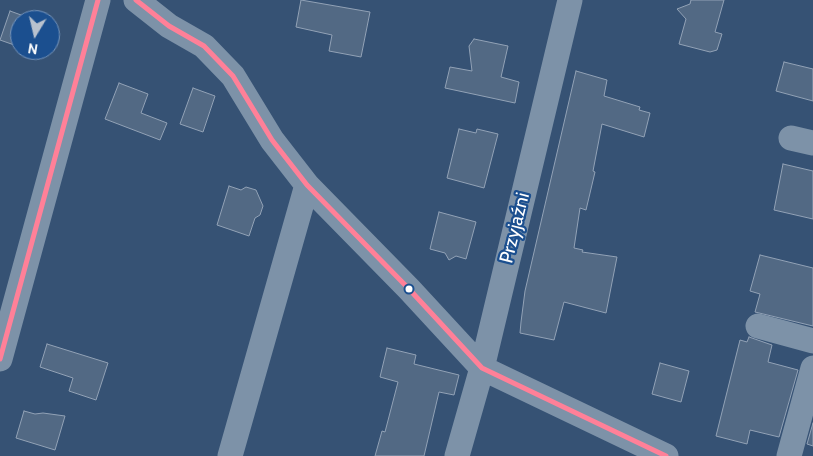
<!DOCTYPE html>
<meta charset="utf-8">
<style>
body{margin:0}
#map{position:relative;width:813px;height:456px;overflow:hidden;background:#365274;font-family:Cabin,sans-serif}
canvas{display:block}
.north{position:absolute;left:10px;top:10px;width:50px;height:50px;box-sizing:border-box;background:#1b4f8f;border:1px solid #7695bc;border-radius:50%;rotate:189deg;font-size:14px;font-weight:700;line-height:20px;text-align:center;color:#fff}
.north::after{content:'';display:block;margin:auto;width:18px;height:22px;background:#b9c2ce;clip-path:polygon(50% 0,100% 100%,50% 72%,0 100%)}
</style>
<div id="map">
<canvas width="813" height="456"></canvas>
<div class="north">N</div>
</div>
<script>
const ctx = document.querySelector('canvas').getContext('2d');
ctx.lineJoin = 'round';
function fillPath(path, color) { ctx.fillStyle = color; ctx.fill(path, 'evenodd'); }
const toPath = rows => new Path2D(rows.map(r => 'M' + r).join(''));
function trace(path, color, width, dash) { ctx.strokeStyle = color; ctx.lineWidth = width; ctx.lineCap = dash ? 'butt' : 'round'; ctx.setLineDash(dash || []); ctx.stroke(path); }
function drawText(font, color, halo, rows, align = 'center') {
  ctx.font = font + ' Cabin,sans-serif'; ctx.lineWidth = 4.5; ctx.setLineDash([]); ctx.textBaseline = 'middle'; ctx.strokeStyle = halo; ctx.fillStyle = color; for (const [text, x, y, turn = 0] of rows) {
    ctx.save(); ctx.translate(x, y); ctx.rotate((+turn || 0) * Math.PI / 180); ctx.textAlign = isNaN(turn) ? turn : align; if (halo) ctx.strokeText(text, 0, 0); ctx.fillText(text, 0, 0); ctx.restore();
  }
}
const building = toPath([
 [301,0,370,12,361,57,329,51,332,35,296,27,301,0],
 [691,0,724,0,715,32,722,34,717,50,710,52,679,44,686,19,677,9,690,4,691,0],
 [10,11,35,20,20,20,20,47,0,40,10,11],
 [50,25,56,27,50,44,50,25],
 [474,39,508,46,501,77,519,82,515,103,445,88,450,67,472,71,469,46,474,39],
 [28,50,48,50,46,56,28,50],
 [784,62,813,69,813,101,776,91,784,62],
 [576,71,607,80,604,96,640,107,639,110,650,113,644,137,602,124,593,171,595,172,586,210,580,208,574,248,583,250,582,252,617,257,606,313,564,302,554,340,520,333,521,322,525,291,576,71],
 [119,83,148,94,141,113,167,123,160,140,105,119,119,83],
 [193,88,215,96,203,132,180,124,193,88],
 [459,129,476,133,477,129,498,134,484,188,447,178,459,129],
 [783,164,813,171,813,219,774,210,783,164],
 [229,186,241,190,246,187,256,190,263,206,260,215,255,218,249,236,217,225,229,186],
 [439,212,476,222,466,259,456,256,449,260,445,253,430,249,439,212],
 [760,255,813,268,813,326,755,312,760,294,750,291,760,255],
 [749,337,772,345,768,362,798,370,779,437,750,430,747,444,716,436,740,340,747,342,749,337],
 [47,344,108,363,96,400,69,391,73,378,40,367,47,344],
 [387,348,416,355,414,364,459,375,454,395,439,392,424,456,375,456,382,431,385,432,398,382,380,377,387,348],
 [660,363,689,371,681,402,652,394,660,363],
 [24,411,35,414,43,413,65,416,55,450,16,438,24,411],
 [813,423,813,446,807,444,813,423]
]);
const minor = toPath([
 [136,0,169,26,204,46,233,76,272,140,307,185,409,289,482,368,666,456],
 [791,138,813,143],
 [758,326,813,341],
 [0,359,98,0],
 [230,456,307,185],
 [457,456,482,368,570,0],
 [789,456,813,368]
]);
const bus1 = toPath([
 [136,0,169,26,204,46,233,76,272,140,307,185,409,289,482,368,666,456],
 [0,359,98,0]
]);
const markers = [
 [409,289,4.5,"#fff"]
];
const streetNames = [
 ["Przyjaźni",515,228,-76]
];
fillPath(building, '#526984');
trace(building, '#92a2b6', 1);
trace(minor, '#7d92a8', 25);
trace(bus1, '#ff8098', 5);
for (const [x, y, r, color] of markers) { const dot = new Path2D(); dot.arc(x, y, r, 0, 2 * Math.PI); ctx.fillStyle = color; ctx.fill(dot); trace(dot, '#1b4f8f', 2); }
drawText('19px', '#fff', '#1b4f8f', streetNames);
</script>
